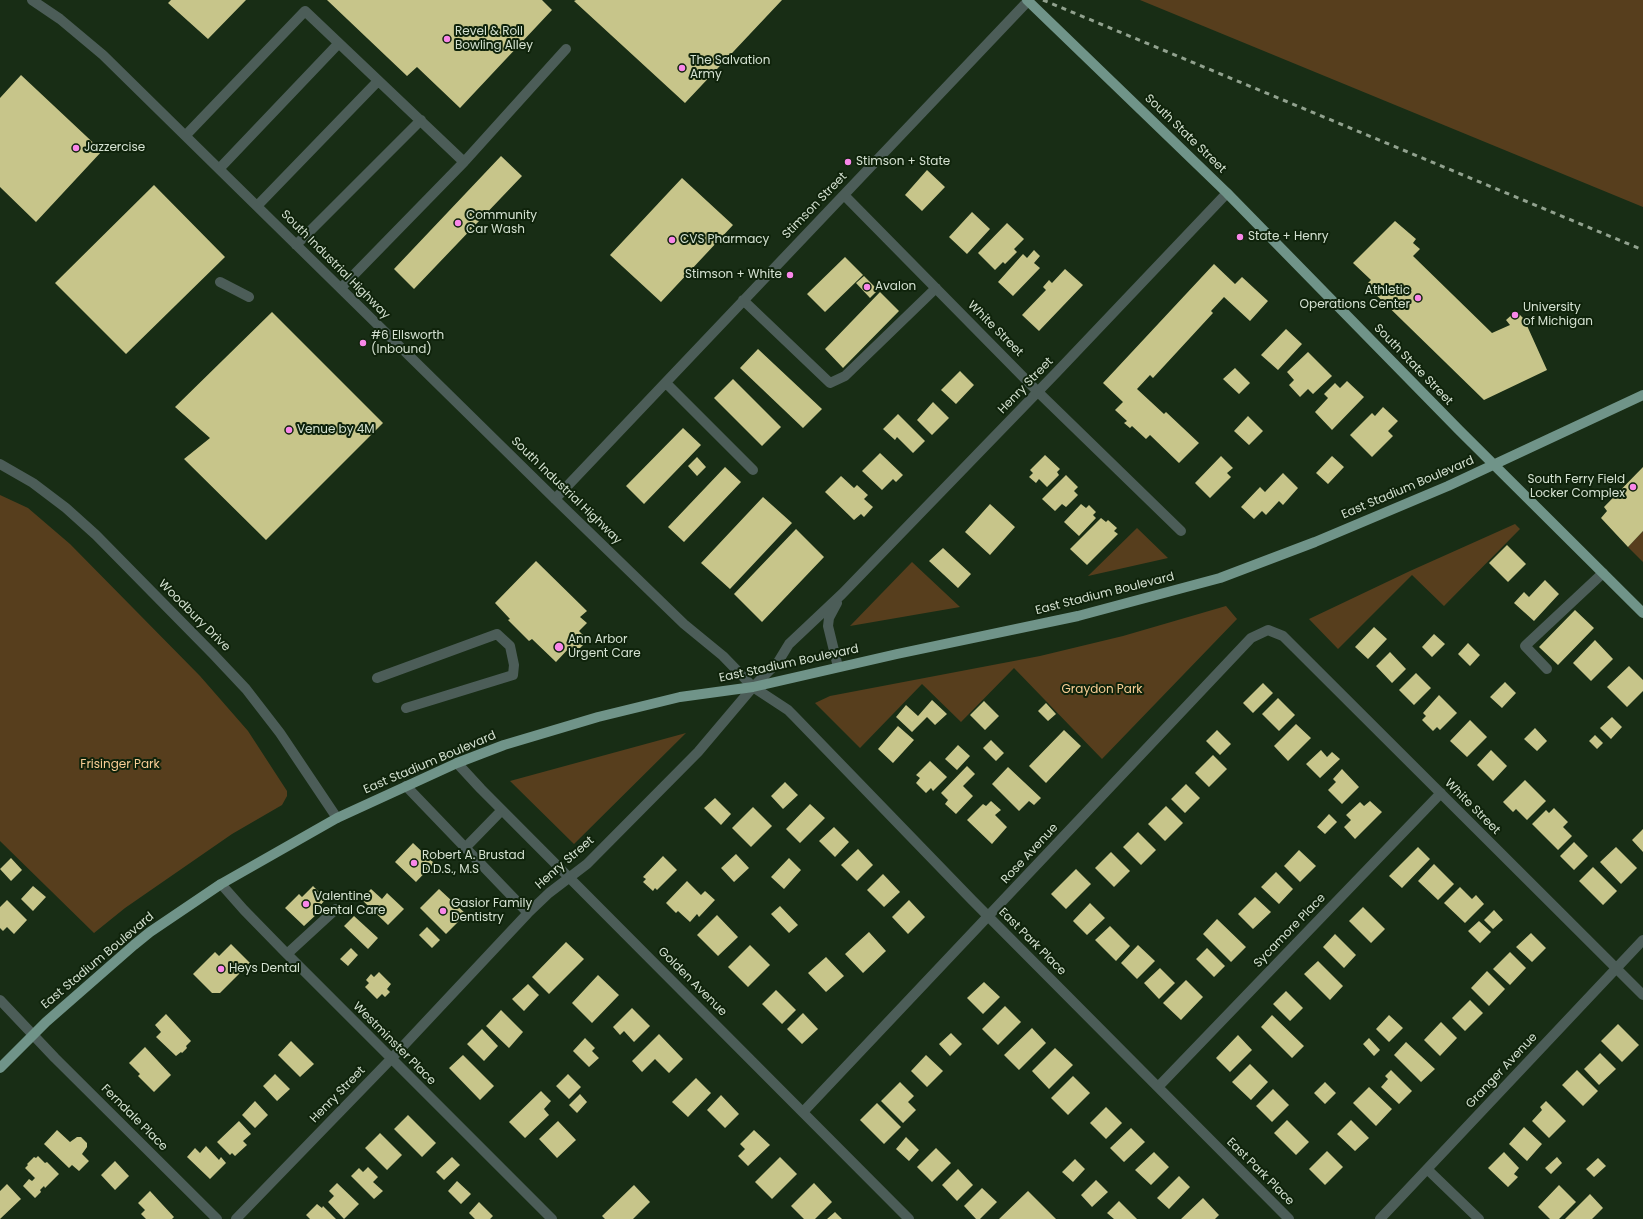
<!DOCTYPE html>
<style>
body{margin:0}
canvas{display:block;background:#182d15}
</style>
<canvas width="1643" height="1219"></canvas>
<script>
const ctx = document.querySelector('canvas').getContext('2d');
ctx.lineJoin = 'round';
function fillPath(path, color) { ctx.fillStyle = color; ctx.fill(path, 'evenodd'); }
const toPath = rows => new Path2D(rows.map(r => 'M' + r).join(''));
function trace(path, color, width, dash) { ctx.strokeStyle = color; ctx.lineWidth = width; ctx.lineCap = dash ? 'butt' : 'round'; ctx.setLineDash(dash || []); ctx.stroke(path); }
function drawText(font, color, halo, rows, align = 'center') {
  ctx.font = font + ' Poppins,sans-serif'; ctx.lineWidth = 4; ctx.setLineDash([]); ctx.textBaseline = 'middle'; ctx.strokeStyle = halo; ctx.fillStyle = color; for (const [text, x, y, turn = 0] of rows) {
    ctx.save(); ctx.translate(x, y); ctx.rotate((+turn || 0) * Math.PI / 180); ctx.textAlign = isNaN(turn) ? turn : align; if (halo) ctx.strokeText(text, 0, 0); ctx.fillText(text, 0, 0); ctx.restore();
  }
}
const green = toPath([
 [1140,0,1643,0,1643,207],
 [0,495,28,508,70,544,200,676,248,731,287,791,287,796,282,805,232,834,125,908,94,933,0,841],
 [1515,524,1520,529,1444,606,1412,575,1338,649,1309,619,1410,571],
 [1137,528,1168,558,1088,576],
 [1643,531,1643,562,1628,547],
 [912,562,960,607,850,626],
 [1226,606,1237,619,1102,759,1014,668,961,722,922,684,860,748,815,703,830,696,1040,656,1123,636],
 [686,733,574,844,510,781]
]);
const building = toPath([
 [171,0,246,0,208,39,168,3],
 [327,0,542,0,552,10,460,108,417,67,407,76],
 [576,0,782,0,685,103,574,1],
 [21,75,102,151,36,222,0,187,0,98],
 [501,156,522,176,414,289,394,269],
 [927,170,945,187,922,211,905,195],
 [682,178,733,225,661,302,610,255],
 [154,185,225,257,126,354,55,283],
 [972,212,990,229,967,254,949,237],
 [1395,221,1416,239,1413,243,1420,249,1413,256,1492,333,1510,325,1506,320,1516,311,1524,319,1547,370,1484,400,1366,285,1371,280,1353,263],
 [1007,223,1024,239,1014,249,1017,252,1005,264,1003,262,995,270,978,253],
 [1034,250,1040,256,1034,263,1040,268,1013,296,998,282,1023,254,1027,258],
 [845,257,863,275,825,312,807,294],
 [1214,264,1235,284,1242,277,1268,301,1250,321,1224,297,1211,311,1213,313,1153,378,1150,375,1137,389,1164,414,1166,412,1199,443,1179,463,1150,435,1146,439,1132,426,1130,428,1124,423,1127,421,1115,410,1123,402,1103,383],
 [1065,269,1083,285,1039,331,1022,315,1046,290,1043,287,1049,280,1052,283],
 [864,276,878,290,870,298,856,283],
 [880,292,899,311,843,368,825,349],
 [272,312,383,423,266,540,184,459,210,438,175,407],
 [1286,329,1302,344,1278,370,1261,355],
 [758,349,822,409,803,428,740,368],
 [1308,352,1332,376,1313,394,1308,389,1300,397,1289,385,1294,380,1287,372],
 [1235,368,1250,383,1239,394,1223,379],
 [960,371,974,385,956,404,941,390],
 [733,379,781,427,762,446,714,398],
 [1347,381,1364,397,1332,430,1315,412,1328,398,1324,394,1335,383,1340,388],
 [933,402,949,418,932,435,917,420],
 [1383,407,1398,421,1388,431,1393,436,1372,457,1350,435,1372,413,1375,416],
 [898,414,925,441,913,453,897,437,895,440,883,429],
 [1248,416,1263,431,1249,445,1234,431],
 [683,428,701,445,644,504,626,486],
 [880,453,903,475,896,482,893,479,882,490,862,471],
 [1045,455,1060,469,1057,472,1059,475,1047,487,1039,479,1036,483,1029,477,1033,473,1030,470],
 [1221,456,1233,468,1227,473,1231,477,1210,498,1195,483],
 [1332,456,1344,467,1328,484,1316,473],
 [697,457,706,467,697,476,688,466],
 [725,467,741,482,684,542,668,527],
 [1643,467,1643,531,1628,547,1601,518,1607,511,1604,507],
 [1283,473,1298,488,1283,505,1279,501,1266,515,1262,511,1254,519,1241,507,1260,487,1265,492],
 [1066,475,1078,487,1074,491,1078,495,1066,507,1062,504,1055,511,1042,499],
 [841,476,854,488,857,485,868,495,864,499,873,507,864,517,861,514,854,520,825,492],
 [763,497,792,523,730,589,701,563],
 [990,504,1015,527,990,555,965,532],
 [1081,504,1086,508,1089,505,1096,512,1093,515,1096,518,1079,536,1064,522],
 [1101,518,1106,522,1108,520,1117,528,1114,531,1118,534,1087,565,1070,549],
 [796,529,824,557,762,622,734,594],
 [1507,545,1526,564,1508,582,1489,563],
 [943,548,971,574,958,588,929,561],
 [536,561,587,611,580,617,587,623,579,631,588,640,576,652,570,647,556,662,532,639,529,641,508,620,510,619,495,603],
 [1545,580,1559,594,1534,621,1514,603,1524,592,1529,597],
 [1575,610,1594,628,1558,665,1539,647],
 [1374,627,1387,639,1368,659,1355,647],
 [1434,634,1445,644,1432,657,1422,647],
 [1595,640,1613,659,1591,681,1573,663],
 [1468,643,1480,655,1470,666,1458,654],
 [1390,652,1406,669,1392,683,1376,666],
 [1629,666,1643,680,1643,691,1627,707,1607,687],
 [1416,673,1431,688,1414,705,1399,690],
 [1505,682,1516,693,1502,708,1490,697],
 [1263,683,1273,693,1253,713,1243,703],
 [1439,695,1457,713,1440,730,1437,727,1433,731,1422,720,1426,716,1423,713],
 [1278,698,1295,715,1279,731,1262,714],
 [932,700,947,714,935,725,927,717,912,732,896,717,906,705,918,716],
 [984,701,999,716,985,730,970,715],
 [1046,703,1056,714,1048,721,1038,711],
 [1612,717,1622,727,1611,739,1600,728],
 [1470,720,1487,737,1467,757,1450,741],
 [1296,724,1311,738,1288,761,1274,746],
 [898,726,914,740,893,763,878,749],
 [1535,728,1547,741,1537,751,1524,739],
 [1064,730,1081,746,1046,783,1029,766],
 [1217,730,1231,744,1220,755,1206,741],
 [1595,735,1603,743,1597,749,1589,741],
 [991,740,1004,753,996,761,983,748],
 [958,745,970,756,957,770,945,759],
 [1321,750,1327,757,1332,752,1340,759,1320,778,1306,764],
 [1491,750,1507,766,1493,781,1477,765],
 [1213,755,1227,769,1209,787,1195,773],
 [930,761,947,777,933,791,931,788,926,793,916,783,920,778,916,775],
 [967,766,975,774,963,786,973,796,956,814,945,804,948,800,941,793],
 [1008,767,1041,798,1034,805,1029,801,1019,811,992,784],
 [1342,769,1359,787,1342,804,1328,790,1336,782,1333,779],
 [1525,780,1546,801,1527,820,1516,809,1513,812,1503,802],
 [785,782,798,795,783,809,771,796],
 [1186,784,1200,798,1185,813,1171,799],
 [715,798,731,814,721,825,704,808],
 [991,801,1001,810,995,815,1007,827,992,844,967,820,983,804,986,806],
 [1370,801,1382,812,1355,839,1344,827,1351,820,1346,815,1360,802,1364,806],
 [810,804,825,818,800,843,786,829],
 [1166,806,1183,823,1165,841,1148,824],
 [753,807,772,826,751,847,732,828],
 [1554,808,1568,822,1563,827,1572,836,1558,850,1532,824,1546,810,1549,813],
 [1329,814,1337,822,1325,834,1317,827],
 [834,827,849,842,835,857,819,841],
 [1643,829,1643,852,1632,840],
 [1138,832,1156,850,1141,865,1123,847],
 [1574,842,1588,856,1574,870,1560,856],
 [413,843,434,863,416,882,395,862],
 [1418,847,1430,859,1402,888,1389,876],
 [1616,847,1637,868,1621,884,1600,862],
 [858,849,873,865,857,881,841,865],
 [1299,850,1316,866,1300,882,1284,866],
 [1111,852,1130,871,1114,887,1095,868],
 [736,854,749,868,734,882,721,868],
 [663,856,677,870,657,890,655,888,653,891,643,882,646,879,643,877],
 [11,858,22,870,11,881,0,869],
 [789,858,801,870,784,889,771,877],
 [1434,864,1454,884,1438,900,1418,881],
 [1593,867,1617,891,1603,905,1579,881],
 [1076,869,1091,884,1066,909,1051,894],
 [1276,872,1293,889,1279,904,1261,887],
 [883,874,900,892,884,907,867,890],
 [687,881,701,895,705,891,715,900,699,917,697,914,690,922,678,911,676,913,666,903],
 [33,886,46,897,33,911,21,899],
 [313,886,326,899,315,911,318,913,304,926,285,908,299,894,302,897],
 [1460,887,1472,899,1476,895,1484,904,1465,923,1444,903],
 [371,889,382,899,387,893,404,909,388,925,361,899],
 [439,889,466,914,446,934,420,908],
 [1255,897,1271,912,1253,929,1238,914],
 [7,900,27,920,14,934,7,927,3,931,0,928,0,907],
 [909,900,925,917,908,934,892,917],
 [1090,903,1105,918,1087,935,1073,921],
 [780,906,798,925,789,933,771,914],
 [1363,907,1385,929,1371,943,1349,921],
 [1494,910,1503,920,1493,929,1484,920],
 [717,915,738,937,718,956,697,935],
 [354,916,378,938,368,949,344,926],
 [1217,919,1246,947,1231,962,1203,934],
 [1479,921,1491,932,1480,943,1468,931],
 [1110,926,1130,946,1116,961,1095,940],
 [427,927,440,940,432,948,419,935],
 [869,932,886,951,863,973,845,954],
 [1531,933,1546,948,1532,962,1516,947],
 [1335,934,1356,955,1344,968,1323,947],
 [566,942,584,959,549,994,532,977],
 [231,944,250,963,220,993,212,993,193,974,215,952,219,956],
 [750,945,770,965,748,987,728,967],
 [1138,945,1155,961,1137,979,1121,963],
 [351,948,358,955,348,966,340,959],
 [1207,948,1225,966,1214,977,1196,959],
 [1510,952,1526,968,1510,985,1493,969],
 [826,957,844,976,826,992,808,973],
 [1318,961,1343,986,1330,1000,1304,974],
 [1160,968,1175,983,1159,999,1144,983],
 [1487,971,1505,989,1489,1006,1471,988],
 [379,972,391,984,387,989,390,992,385,997,382,994,377,999,365,987,369,983,366,980,371,974,374,977],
 [598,975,619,995,592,1023,572,1003],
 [1186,980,1203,997,1181,1020,1163,1003],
 [984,982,1000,997,983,1014,967,998],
 [528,984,539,995,524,1011,512,999],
 [776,990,796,1010,782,1024,762,1004],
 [1286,991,1303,1008,1290,1021,1273,1004],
 [1470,1000,1483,1013,1465,1031,1452,1018],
 [1005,1006,1021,1022,998,1045,982,1029],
 [632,1008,650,1026,634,1042,624,1031,620,1035,613,1027],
 [501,1010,523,1032,509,1048,486,1026],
 [803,1013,818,1029,802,1044,787,1029],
 [166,1014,191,1041,186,1046,187,1048,182,1053,181,1052,176,1056,156,1037,161,1032,155,1025],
 [1272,1015,1304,1046,1292,1058,1261,1027],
 [1389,1015,1403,1028,1389,1042,1376,1029],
 [1441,1022,1457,1038,1440,1056,1424,1040],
 [1618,1024,1639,1045,1622,1062,1601,1041],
 [1032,1028,1046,1043,1019,1070,1004,1055],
 [482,1029,498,1046,484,1061,467,1044],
 [951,1033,962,1044,950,1056,939,1044],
 [659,1034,683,1059,669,1073,655,1059,642,1072,632,1061],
 [1238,1035,1252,1050,1230,1072,1216,1058],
 [585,1038,595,1048,592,1051,599,1058,589,1067,573,1051],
 [1369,1038,1380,1050,1374,1056,1363,1044],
 [291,1041,314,1064,300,1077,278,1055],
 [1406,1042,1435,1069,1421,1082,1394,1055],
 [145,1047,171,1075,154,1092,138,1076,140,1074,129,1063],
 [1055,1048,1073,1065,1049,1089,1032,1071],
 [1600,1053,1616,1069,1599,1085,1584,1069],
 [463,1055,494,1086,480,1100,449,1068],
 [926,1055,943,1071,927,1087,911,1071],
 [1250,1064,1268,1082,1251,1100,1232,1082],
 [1391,1070,1412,1091,1399,1104,1381,1087,1388,1079,1385,1076],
 [1577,1070,1598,1091,1583,1106,1562,1085],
 [275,1074,290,1089,277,1101,263,1086],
 [568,1074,581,1087,569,1099,556,1086],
 [1073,1076,1090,1093,1068,1115,1051,1098],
 [696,1078,711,1093,688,1117,672,1102],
 [900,1082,914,1096,908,1102,916,1110,903,1123,881,1101],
 [1325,1082,1336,1093,1325,1104,1314,1093],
 [1369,1087,1392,1109,1376,1126,1353,1103],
 [1273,1089,1289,1105,1272,1122,1256,1106],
 [541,1091,551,1101,544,1109,549,1115,525,1138,509,1122],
 [580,1094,587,1102,577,1113,569,1105],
 [721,1095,739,1114,725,1128,707,1110],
 [255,1101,268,1115,255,1128,242,1115],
 [1546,1101,1566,1121,1549,1138,1532,1121,1542,1110,1540,1107],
 [877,1103,901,1127,884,1144,860,1120],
 [1106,1107,1122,1123,1106,1139,1090,1123],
 [408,1115,436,1143,422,1157,394,1129],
 [1287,1120,1309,1142,1296,1155,1274,1133],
 [1351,1120,1369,1138,1355,1151,1337,1134],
 [239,1121,251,1134,243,1141,247,1145,235,1156,232,1153,230,1155,217,1142],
 [558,1121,576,1140,557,1158,539,1139],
 [1524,1127,1542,1144,1527,1161,1509,1144],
 [1131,1128,1145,1142,1124,1162,1110,1148],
 [57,1130,70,1142,77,1137,81,1137,87,1143,87,1147,82,1154,89,1161,79,1171,72,1165,69,1168,44,1144],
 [754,1130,770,1145,748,1166,738,1156,745,1149,740,1144],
 [380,1133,402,1155,387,1170,365,1148],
 [906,1137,919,1150,909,1161,896,1149],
 [206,1146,219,1160,221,1157,226,1163,210,1179,187,1157,195,1148,200,1153],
 [936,1148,951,1163,932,1182,917,1167],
 [1327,1151,1343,1167,1325,1185,1309,1169],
 [1154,1152,1169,1167,1151,1185,1135,1170],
 [1504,1152,1519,1168,1514,1174,1518,1177,1508,1187,1488,1168],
 [38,1156,45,1163,47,1162,59,1174,45,1188,44,1186,40,1190,41,1192,35,1198,23,1186,29,1179,32,1181,35,1178,25,1168,28,1165,27,1164,34,1157,36,1158],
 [452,1157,460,1165,444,1180,436,1172],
 [780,1157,797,1174,772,1199,755,1182],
 [1557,1157,1562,1163,1551,1174,1545,1168],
 [1598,1158,1606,1166,1594,1177,1586,1169],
 [1075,1159,1085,1169,1073,1182,1062,1172],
 [115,1161,129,1176,115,1190,101,1175],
 [368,1167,378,1177,373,1182,383,1191,374,1199,351,1176,359,1168,363,1172],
 [958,1169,973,1185,957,1201,942,1185],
 [1179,1176,1190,1187,1169,1209,1157,1198],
 [1096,1180,1108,1192,1092,1207,1081,1195],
 [457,1181,471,1194,461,1204,448,1191],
 [337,1183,359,1204,344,1219,328,1202,334,1196,329,1191],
 [814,1183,832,1202,815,1219,804,1219,791,1206],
 [7,1184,21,1199,0,1219,0,1191],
 [634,1185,650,1202,633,1219,605,1219,602,1216],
 [1559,1185,1576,1202,1559,1219,1550,1219,1538,1207],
 [982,1188,997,1202,980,1219,976,1219,964,1206],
 [150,1191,174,1217,172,1219,146,1219,141,1214,145,1210,138,1203],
 [1028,1191,1056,1219,999,1219],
 [1590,1194,1603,1208,1592,1219,1565,1219],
 [1203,1198,1219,1215,1215,1219,1181,1219],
 [1119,1201,1137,1219,1114,1219,1107,1213],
 [479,1202,493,1216,490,1219,475,1219,469,1213],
 [317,1204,322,1208,323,1206,336,1219,310,1219,306,1215],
 [835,1212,842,1219,827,1219]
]);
const minor = toPath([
 [32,0,60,19,103,55,555,499,684,624,723,656,753,687,788,710,794,716,972,900,1289,1219],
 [186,135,305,11,464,162],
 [219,169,339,43],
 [844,195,1038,392,1181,531],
 [257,206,378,81],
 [296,245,421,120],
 [220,282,249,297],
 [341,288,464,162,566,49],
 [743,300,830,383,845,376,936,288],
 [666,383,753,470],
 [0,464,33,483,66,508,96,535,213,654,246,689,280,733,337,818],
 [555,499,1028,1],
 [837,603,829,618,828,626,838,667],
 [1547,669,1525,646,1603,573],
 [377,678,497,634,510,646,514,665,513,675,406,708],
 [457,763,481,789,909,1219],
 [406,786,528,913],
 [465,848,502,810],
 [221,884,244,910,284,951,552,1219],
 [287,954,336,909],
 [0,1000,55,1058,217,1219],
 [1158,1087,1441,793],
 [803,1112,1251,638,1268,630,1283,636,1643,995],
 [1427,1169,1479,1219],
 [236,1219,391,1059,528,913,549,893,587,864,698,752,753,687,778,662,789,644,842,594,1055,374,1227,193],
 [1380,1219,1643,940]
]);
const major = toPath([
 [1027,0,1227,193,1459,430,1643,613],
 [0,1068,46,1022,134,945,150,932,221,884,337,818,457,763,504,745,598,717,680,697,753,687,897,654,1078,616,1220,578,1315,542,1448,486,1643,395]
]);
const rail = toPath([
 [1043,0,1643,250]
]);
const markers = [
 [447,39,4,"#f987e9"],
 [682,68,4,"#f987e9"],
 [76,148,4,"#f987e9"],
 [848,162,4,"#f987e9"],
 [458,223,4,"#f987e9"],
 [1240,237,4,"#f987e9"],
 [672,240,4,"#f987e9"],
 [790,275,4,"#f987e9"],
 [867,287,4,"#f987e9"],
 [1418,298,4,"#f987e9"],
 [1515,315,4,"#f987e9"],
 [363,343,4,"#f987e9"],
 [289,430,4,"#f987e9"],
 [1633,487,4,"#f987e9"],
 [559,647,5,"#f987e9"],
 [414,863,4,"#f987e9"],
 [306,904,4,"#f987e9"],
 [443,911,4,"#f987e9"],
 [221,969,4,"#f987e9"]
];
const poiNames = [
 ["Revel & Roll",455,32],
 ["Bowling Alley",455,46],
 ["The Salvation",690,61],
 ["Army",690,75],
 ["Jazzercise",84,148],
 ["Stimson + State",856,162],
 ["Community",466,216],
 ["Car Wash",466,230],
 ["State + Henry",1248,237],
 ["CVS Pharmacy",680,240],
 ["Stimson + White",782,275,"right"],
 ["Avalon",875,287],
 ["Athletic",1410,291,"right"],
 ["Operations Center",1410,305,"right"],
 ["University",1523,308],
 ["of Michigan",1523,322],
 ["#6 Ellsworth",371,336],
 ["(Inbound)",371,350],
 ["Venue by 4M",297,430],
 ["South Ferry Field",1625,480,"right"],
 ["Locker Complex",1625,494,"right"],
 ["Ann Arbor",568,640],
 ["Urgent Care",568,654],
 ["Robert A. Brustad",422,856],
 ["D.D.S., M.S",422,870],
 ["Valentine",314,897],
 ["Dental Care",314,911],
 ["Gasior Family",451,904],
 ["Dentistry",451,918],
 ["Heys Dental",229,969]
];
const streetNames = [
 ["South State Street",1185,134,44],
 ["Stimson Street",815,206,-46],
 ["South Industrial Highway",335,265,45],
 ["White Street",995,329,45],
 ["South State Street",1413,365,46],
 ["Henry Street",1026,386,-46],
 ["East Stadium Boulevard",1408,488,-23],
 ["South Industrial Highway",566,491,44],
 ["East Stadium Boulevard",1105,594,-14],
 ["Woodbury Drive",194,616,45],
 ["East Stadium Boulevard",789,664,-12],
 ["East Stadium Boulevard",430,763,-23],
 ["White Street",1472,807,45],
 ["Rose Avenue",1030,854,-47],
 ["Henry Street",565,863,-41],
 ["Sycamore Place",1290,931,-46],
 ["East Park Place",1032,942,45],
 ["East Stadium Boulevard",98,961,-40],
 ["Golden Avenue",692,982,45],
 ["Westminster Place",394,1044,45],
 ["Granger Avenue",1502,1071,-47],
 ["Henry Street",338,1095,-46],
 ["Ferndale Place",134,1118,45],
 ["East Park Place",1260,1172,45]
];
const parkNames = [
 ["Graydon Park",1102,690],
 ["Frisinger Park",120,765]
];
fillPath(green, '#573e1d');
fillPath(building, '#c7c58a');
trace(minor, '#4c5d58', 10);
trace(major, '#709489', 10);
trace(rail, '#91a18e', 3, [5, 5]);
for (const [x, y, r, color] of markers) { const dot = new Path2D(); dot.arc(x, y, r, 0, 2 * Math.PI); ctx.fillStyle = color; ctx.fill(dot); trace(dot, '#0f230b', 1.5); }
drawText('12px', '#d4e1d1', '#0f230b', poiNames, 'left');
drawText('12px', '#d4e1d1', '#0f230b', streetNames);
drawText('12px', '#f8cd95', '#0f230b', parkNames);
</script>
